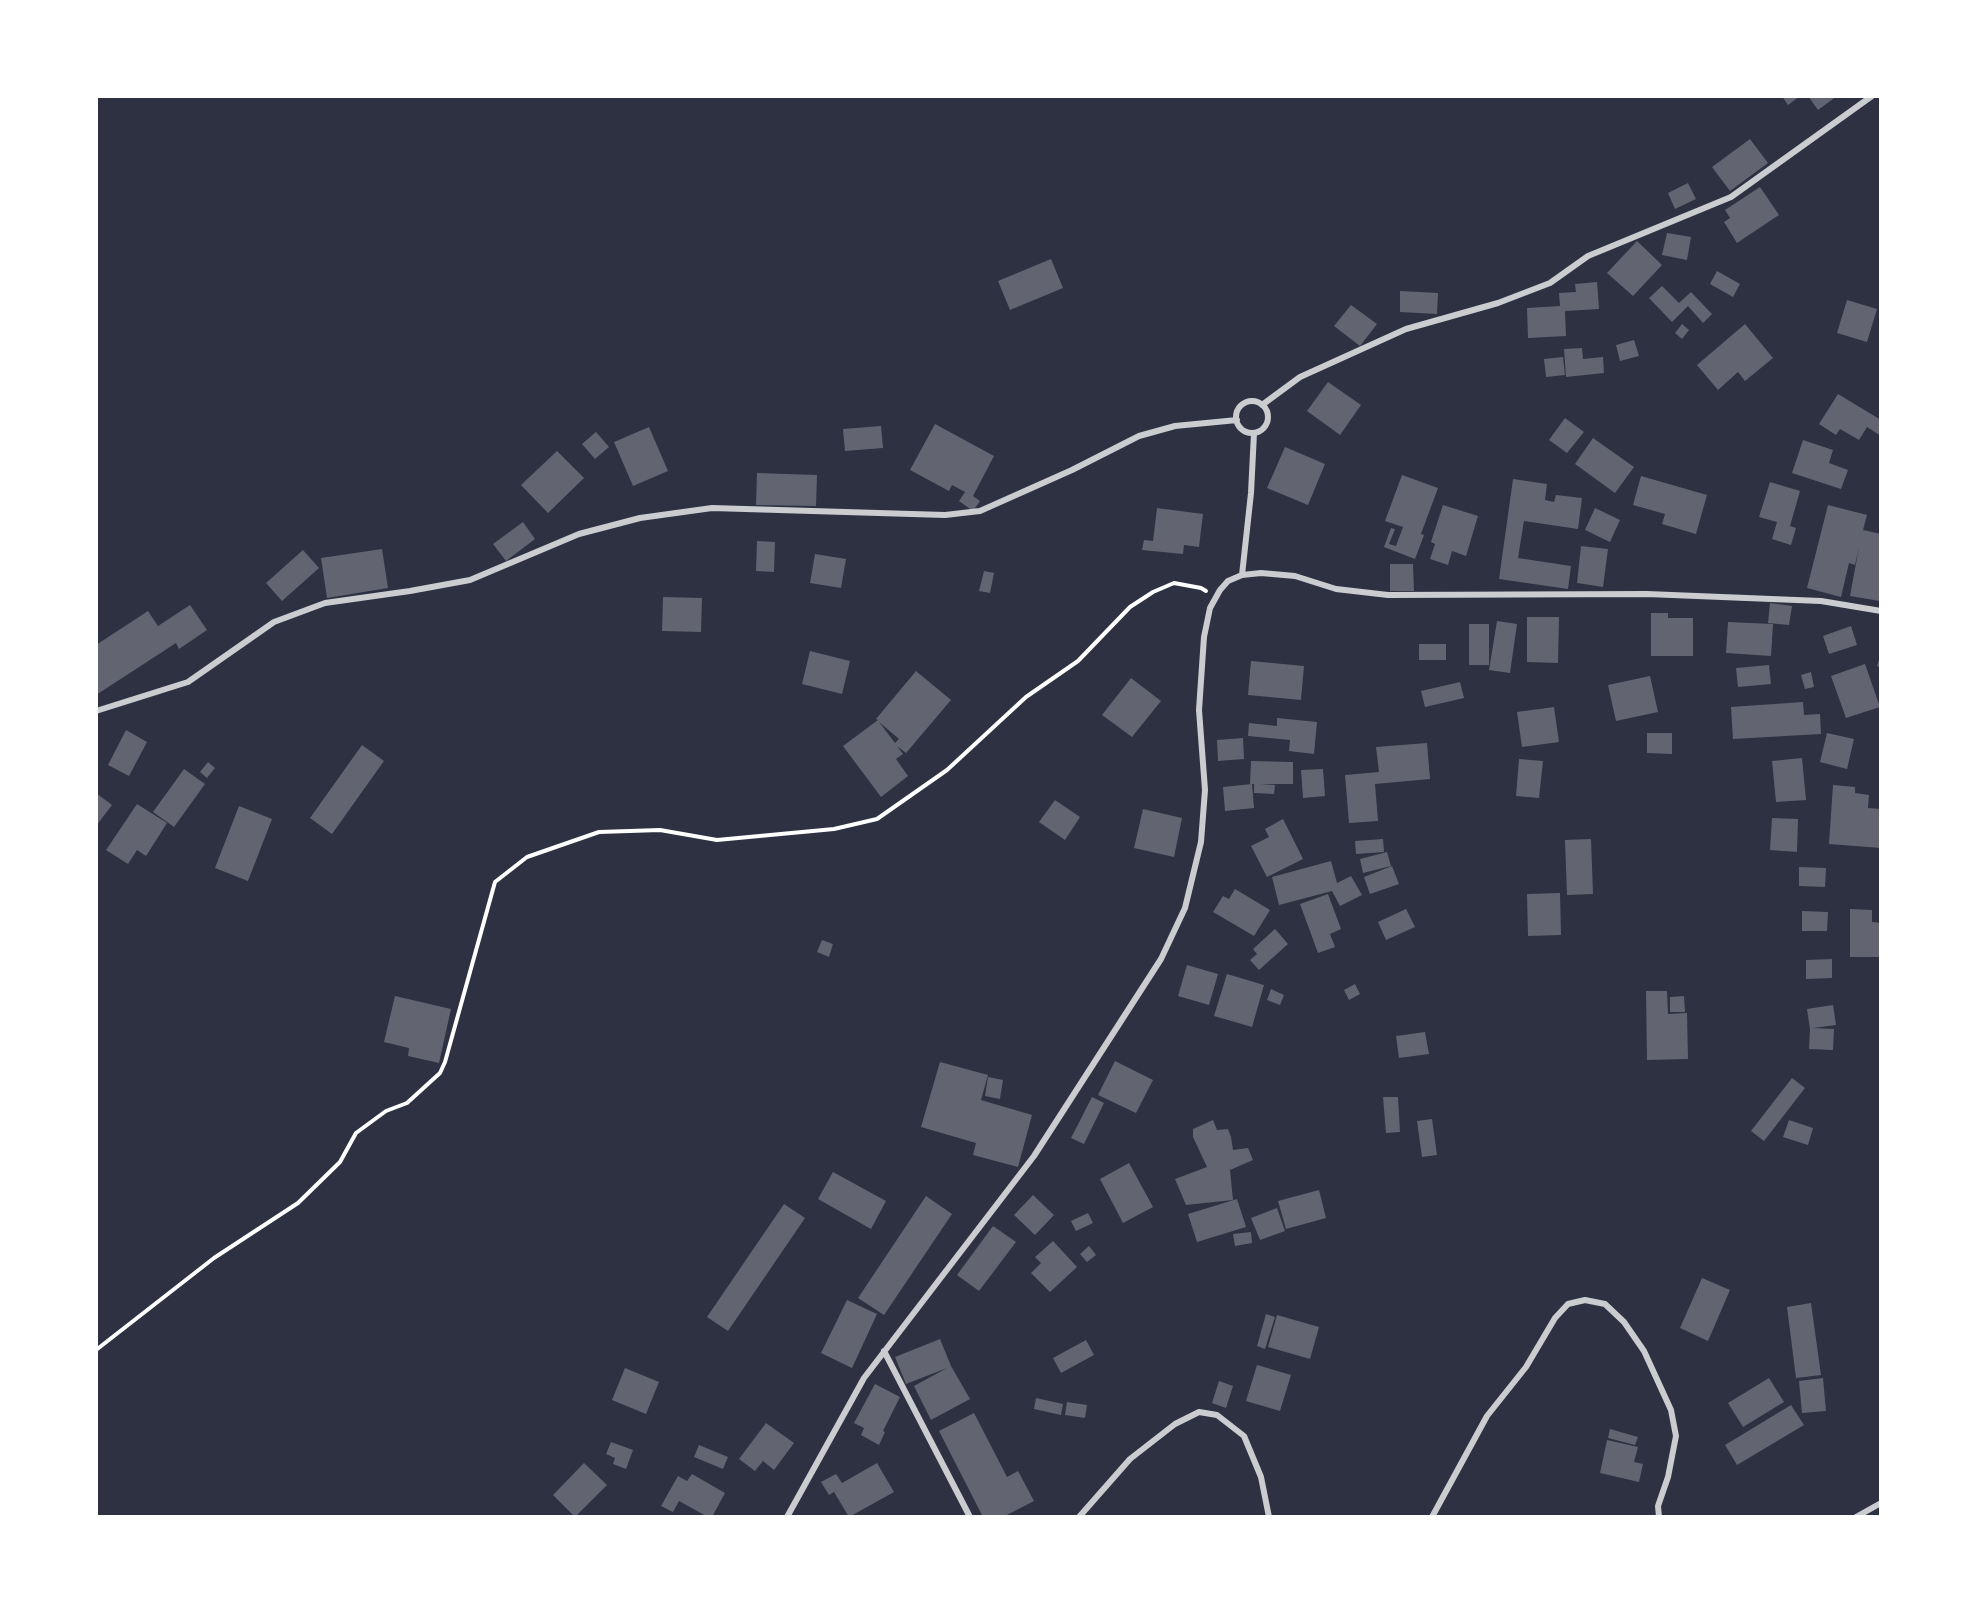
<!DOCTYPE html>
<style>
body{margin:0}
#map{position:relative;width:1977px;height:1613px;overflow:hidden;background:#2d3142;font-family:Merriweather,serif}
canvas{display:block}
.frame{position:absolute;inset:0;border:98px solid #fff;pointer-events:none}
</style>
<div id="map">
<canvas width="1977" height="1613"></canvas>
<div class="frame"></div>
</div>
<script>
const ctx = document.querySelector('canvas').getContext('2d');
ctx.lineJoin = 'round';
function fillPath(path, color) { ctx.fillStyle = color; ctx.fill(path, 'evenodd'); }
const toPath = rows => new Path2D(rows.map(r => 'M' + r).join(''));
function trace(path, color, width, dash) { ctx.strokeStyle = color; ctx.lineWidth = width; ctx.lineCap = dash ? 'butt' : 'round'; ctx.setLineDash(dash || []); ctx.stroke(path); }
const building = toPath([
 [1782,96,1800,96,1788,105],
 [1808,96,1837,96,1818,110],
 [1750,139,1768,163,1730,191,1712,167],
 [1688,183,1696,199,1675,209,1668,193],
 [1760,187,1779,215,1737,243,1724,222,1730,218,1725,210],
 [1667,233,1691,237,1687,260,1662,255],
 [1637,241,1662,265,1633,296,1607,273],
 [1051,259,1063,288,1010,310,998,281],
 [1717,271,1740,284,1733,297,1710,284],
 [1597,282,1599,309,1565,311,1566,336,1528,338,1527,308,1560,306,1559,293,1576,292,1575,284],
 [1662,286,1679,303,1691,292,1712,314,1703,323,1688,306,1672,322,1649,298],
 [1400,291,1438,293,1437,314,1400,312],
 [1847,300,1877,309,1867,342,1837,333],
 [1351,305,1377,324,1360,346,1334,326],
 [1682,324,1689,330,1682,339,1675,333],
 [1745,324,1773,358,1745,381,1738,372,1718,390,1697,365],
 [1634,340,1639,356,1620,361,1616,345],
 [1582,348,1583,359,1603,357,1604,373,1566,377,1564,349],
 [1563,357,1565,375,1546,377,1544,359],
 [1328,382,1361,405,1340,435,1307,411],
 [1838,394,1881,420,1881,436,1867,427,1859,440,1840,429,1836,435,1819,424],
 [1565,418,1584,432,1567,453,1549,440],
 [935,424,994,456,973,496,980,501,973,511,959,501,965,492,952,485,949,491,910,470],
 [881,426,883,448,845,451,843,429],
 [649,427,668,471,633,486,614,442],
 [596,432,609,447,595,459,582,444],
 [1593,438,1634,467,1615,493,1575,464],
 [1803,440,1833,450,1829,463,1848,470,1841,489,1792,473],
 [1285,447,1325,464,1308,505,1267,488],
 [557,451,584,478,548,513,521,485],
 [757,473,817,475,816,506,756,505],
 [1402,475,1438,488,1421,534,1424,535,1415,559,1384,547,1391,528,1395,529,1389,544,1396,546,1403,527,1385,521],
 [1641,476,1707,495,1696,534,1662,524,1665,514,1633,505],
 [1513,479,1547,484,1545,500,1554,502,1556,495,1582,498,1578,529,1524,521,1518,558,1571,566,1568,589,1499,579],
 [1770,482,1800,491,1790,526,1796,528,1791,545,1772,539,1777,522,1759,517],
 [1443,505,1478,516,1466,556,1452,551,1448,565,1430,559,1435,544,1431,542],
 [1828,505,1867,515,1863,530,1881,534,1880,601,1850,596,1859,547,1855,565,1849,563,1841,597,1807,588],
 [1157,508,1203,514,1199,547,1184,545,1183,554,1142,550,1144,540,1153,541],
 [1595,508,1620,520,1610,542,1585,530],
 [523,522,535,539,506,561,493,544],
 [757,541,775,542,774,572,756,571],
 [1581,546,1608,549,1603,587,1577,583],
 [382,549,388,588,327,598,321,558],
 [303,550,319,568,282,601,266,583],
 [815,554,846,559,841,588,810,583],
 [1390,564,1413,564,1414,591,1390,591],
 [984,571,994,573,990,593,979,591],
 [663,597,702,598,701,632,662,631],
 [1770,603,1792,606,1789,625,1768,623],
 [190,605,207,630,179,649,176,643,96,695,96,645,148,611,158,626],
 [1651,613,1668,613,1668,618,1693,618,1693,656,1651,656],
 [1527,617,1559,617,1558,663,1527,662],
 [1497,621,1517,624,1510,673,1489,670],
 [1728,622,1773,624,1771,656,1726,653],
 [1469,624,1489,624,1489,665,1469,665],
 [1851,626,1857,645,1829,654,1823,636],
 [1419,644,1446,644,1446,660,1419,660],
 [810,651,850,661,842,694,802,684],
 [1881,654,1881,668,1877,666],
 [1251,661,1304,666,1301,700,1248,695],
 [1865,664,1880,707,1846,718,1831,676],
 [1769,665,1771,684,1738,687,1736,668],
 [916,671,951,700,906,753,897,746,903,754,896,759,908,776,881,797,843,746,878,720,876,719],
 [879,722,899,739,895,743],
 [1811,672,1814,687,1805,689,1801,675],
 [1650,676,1658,712,1616,721,1608,685],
 [1131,678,1161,701,1132,737,1102,715],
 [1460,682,1464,698,1425,707,1421,691],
 [1803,702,1804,715,1820,714,1821,734,1733,739,1731,707],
 [1554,707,1559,742,1522,747,1517,712],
 [1277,718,1317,722,1314,754,1289,751,1290,740,1248,736,1249,723,1277,726],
 [126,730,147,742,129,776,108,765],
 [1647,733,1672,733,1672,754,1647,753],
 [1827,733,1854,739,1847,769,1820,762],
 [1243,738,1244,759,1218,761,1217,740],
 [1427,743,1430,779,1375,784,1378,821,1349,823,1345,775,1379,772,1376,747],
 [362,745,384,761,332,834,310,818],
 [1802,758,1806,800,1776,802,1772,761],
 [1519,759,1543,761,1539,798,1516,796],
 [1251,761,1293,762,1293,784,1260,784,1275,785,1274,794,1254,793,1254,784,1250,784],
 [208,762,215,768,207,778,200,772],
 [184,769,205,784,174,827,153,812],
 [1323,769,1325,796,1303,798,1301,770],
 [1252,784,1254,808,1225,811,1223,787],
 [1833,785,1855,787,1855,793,1869,795,1868,808,1881,809,1881,848,1829,844],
 [96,793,112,805,96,826],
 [1055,800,1080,817,1065,840,1039,822],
 [137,804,167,823,146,856,137,850,128,864,106,850],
 [239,806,272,819,248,881,215,868],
 [1143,809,1182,818,1174,857,1134,848],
 [1772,818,1798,819,1797,852,1770,850],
 [1283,819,1303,859,1267,877,1251,846,1269,837,1265,829],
 [1383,839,1384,852,1356,854,1355,841],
 [1591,839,1593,894,1567,895,1565,840],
 [1387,852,1391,866,1363,873,1360,859],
 [1331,861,1337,883,1351,876,1362,895,1340,906,1332,891,1279,905,1272,877],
 [1392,866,1399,884,1370,894,1364,877],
 [1799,867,1826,868,1825,887,1799,886],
 [1235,889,1270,910,1254,936,1213,912,1223,896,1229,899],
 [1560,893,1561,935,1528,936,1527,894],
 [1328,894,1341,929,1330,934,1335,947,1318,953,1300,904],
 [1406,909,1415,927,1386,940,1378,922],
 [1850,909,1872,910,1872,922,1881,923,1881,957,1850,957],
 [1802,911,1828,912,1827,931,1802,931],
 [1275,929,1288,944,1259,970,1250,960,1257,954,1253,949],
 [822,940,833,944,829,957,817,952],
 [1832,959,1832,978,1806,979,1806,960],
 [1187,965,1218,974,1209,1005,1178,996],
 [1227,974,1264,985,1252,1027,1214,1016],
 [1355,984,1360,994,1349,1000,1344,990],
 [1271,989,1284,995,1280,1005,1267,1000],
 [1646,991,1667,991,1668,1014,1687,1013,1688,1059,1647,1060],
 [395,996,451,1009,439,1063,408,1056,409,1048,384,1042],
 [1684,996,1685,1012,1670,1012,1670,997],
 [1833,1005,1836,1025,1813,1028,1834,1029,1833,1050,1809,1049,1810,1029,1807,1009],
 [1425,1032,1429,1054,1399,1058,1396,1036],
 [1115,1061,1153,1080,1136,1113,1098,1095],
 [940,1062,988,1075,981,1100,1032,1115,1018,1167,973,1155,976,1143,921,1127],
 [988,1077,1003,1080,1000,1099,985,1096],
 [1792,1078,1805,1088,1764,1141,1751,1131],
 [1092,1097,1104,1103,1084,1144,1071,1138],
 [1383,1097,1398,1097,1400,1132,1386,1133],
 [1432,1119,1437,1155,1422,1157,1417,1121],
 [1213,1120,1217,1130,1228,1129,1231,1137,1233,1150,1248,1148,1253,1160,1230,1170,1233,1200,1186,1205,1175,1179,1207,1167,1193,1137,1193,1129],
 [1789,1120,1813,1128,1808,1145,1783,1137],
 [1129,1163,1153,1207,1123,1223,1100,1179],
 [833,1172,886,1201,871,1229,818,1199],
 [1319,1190,1326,1218,1286,1229,1278,1201],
 [1033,1195,1054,1215,1035,1235,1014,1215],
 [926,1196,952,1214,884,1315,858,1298],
 [1237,1199,1246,1227,1197,1242,1188,1214],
 [784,1204,805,1218,728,1331,707,1317],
 [1277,1208,1285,1231,1260,1240,1251,1218],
 [1088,1213,1093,1223,1076,1231,1071,1221],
 [993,1226,1016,1242,979,1291,957,1275],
 [1251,1232,1252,1243,1235,1246,1233,1234],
 [1053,1241,1077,1267,1050,1292,1031,1273,1041,1263,1035,1257],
 [1089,1246,1096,1255,1087,1262,1080,1254],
 [1702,1278,1730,1290,1708,1341,1680,1328],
 [847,1300,877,1314,852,1368,821,1353],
 [1811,1303,1821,1375,1796,1378,1787,1307],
 [1266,1314,1275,1317,1265,1349,1257,1346],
 [1277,1315,1319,1327,1310,1359,1268,1347],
 [940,1339,951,1366,970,1399,931,1420,914,1386,947,1368,906,1384,895,1357],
 [1086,1340,1094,1355,1061,1373,1053,1358],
 [1257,1365,1291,1375,1280,1411,1246,1401],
 [625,1368,659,1382,646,1414,612,1400],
 [1769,1378,1784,1402,1743,1427,1728,1403],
 [1823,1378,1826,1411,1802,1413,1799,1381],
 [1219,1381,1233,1386,1226,1408,1212,1403],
 [875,1384,900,1397,883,1431,885,1432,879,1445,861,1435,864,1428,854,1423],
 [1036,1398,1063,1404,1061,1415,1034,1409],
 [1067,1402,1087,1405,1085,1418,1065,1415],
 [1791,1405,1804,1425,1737,1465,1725,1445],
 [974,1413,1007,1477,1018,1471,1034,1501,1003,1517,983,1517,939,1431],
 [766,1423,794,1443,774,1470,763,1461,755,1471,739,1459],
 [1610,1429,1638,1437,1635,1445,1608,1438],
 [1607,1440,1638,1447,1634,1462,1643,1464,1639,1482,1600,1473],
 [611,1442,633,1450,626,1469,613,1464,615,1458,606,1454],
 [699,1445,728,1457,723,1469,694,1457],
 [584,1463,607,1485,575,1517,553,1495],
 [877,1463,894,1492,849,1517,834,1492,829,1495,821,1482,836,1474,842,1483],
 [692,1474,725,1493,712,1517,708,1517,679,1501,673,1512,661,1506,678,1476,687,1481]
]);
const path = toPath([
 [96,1350,214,1258,298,1203,340,1162,356,1133,386,1111,407,1103,440,1073,445,1062,495,882,527,857,599,832,660,830,717,840,834,829,877,819,947,770,1026,697,1078,661,1130,607,1153,592,1174,583,1201,588,1206,591]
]);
const minor = toPath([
 '1236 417a16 16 0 1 1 32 0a16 16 0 1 1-32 0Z',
 [1262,405,1300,377,1406,329,1498,303,1550,283,1588,256,1731,197,1872,96],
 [1242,575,1251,493,1254,433],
 [96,711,188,682,274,622,325,603,410,591,470,580,579,534,640,518,712,508,945,515,980,511,1072,470,1139,436,1175,426,1237,420],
 [884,1351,970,1517],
 [787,1517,864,1378,1034,1156,1161,959,1185,908,1201,842,1205,790,1199,710,1204,637,1210,608,1220,590,1228,581,1242,575,1261,573,1295,576,1336,589,1388,595,1647,594,1821,601,1881,611],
 [1079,1517,1130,1459,1175,1424,1199,1412,1217,1415,1244,1436,1261,1477,1269,1517],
 [1432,1517,1487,1416,1526,1367,1555,1318,1568,1304,1585,1300,1605,1304,1624,1322,1644,1351,1671,1410,1676,1436,1668,1477,1658,1506,1659,1517],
 [1856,1517,1881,1503]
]);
fillPath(building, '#626471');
trace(path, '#fff', 4);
trace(minor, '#caccd0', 6);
</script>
